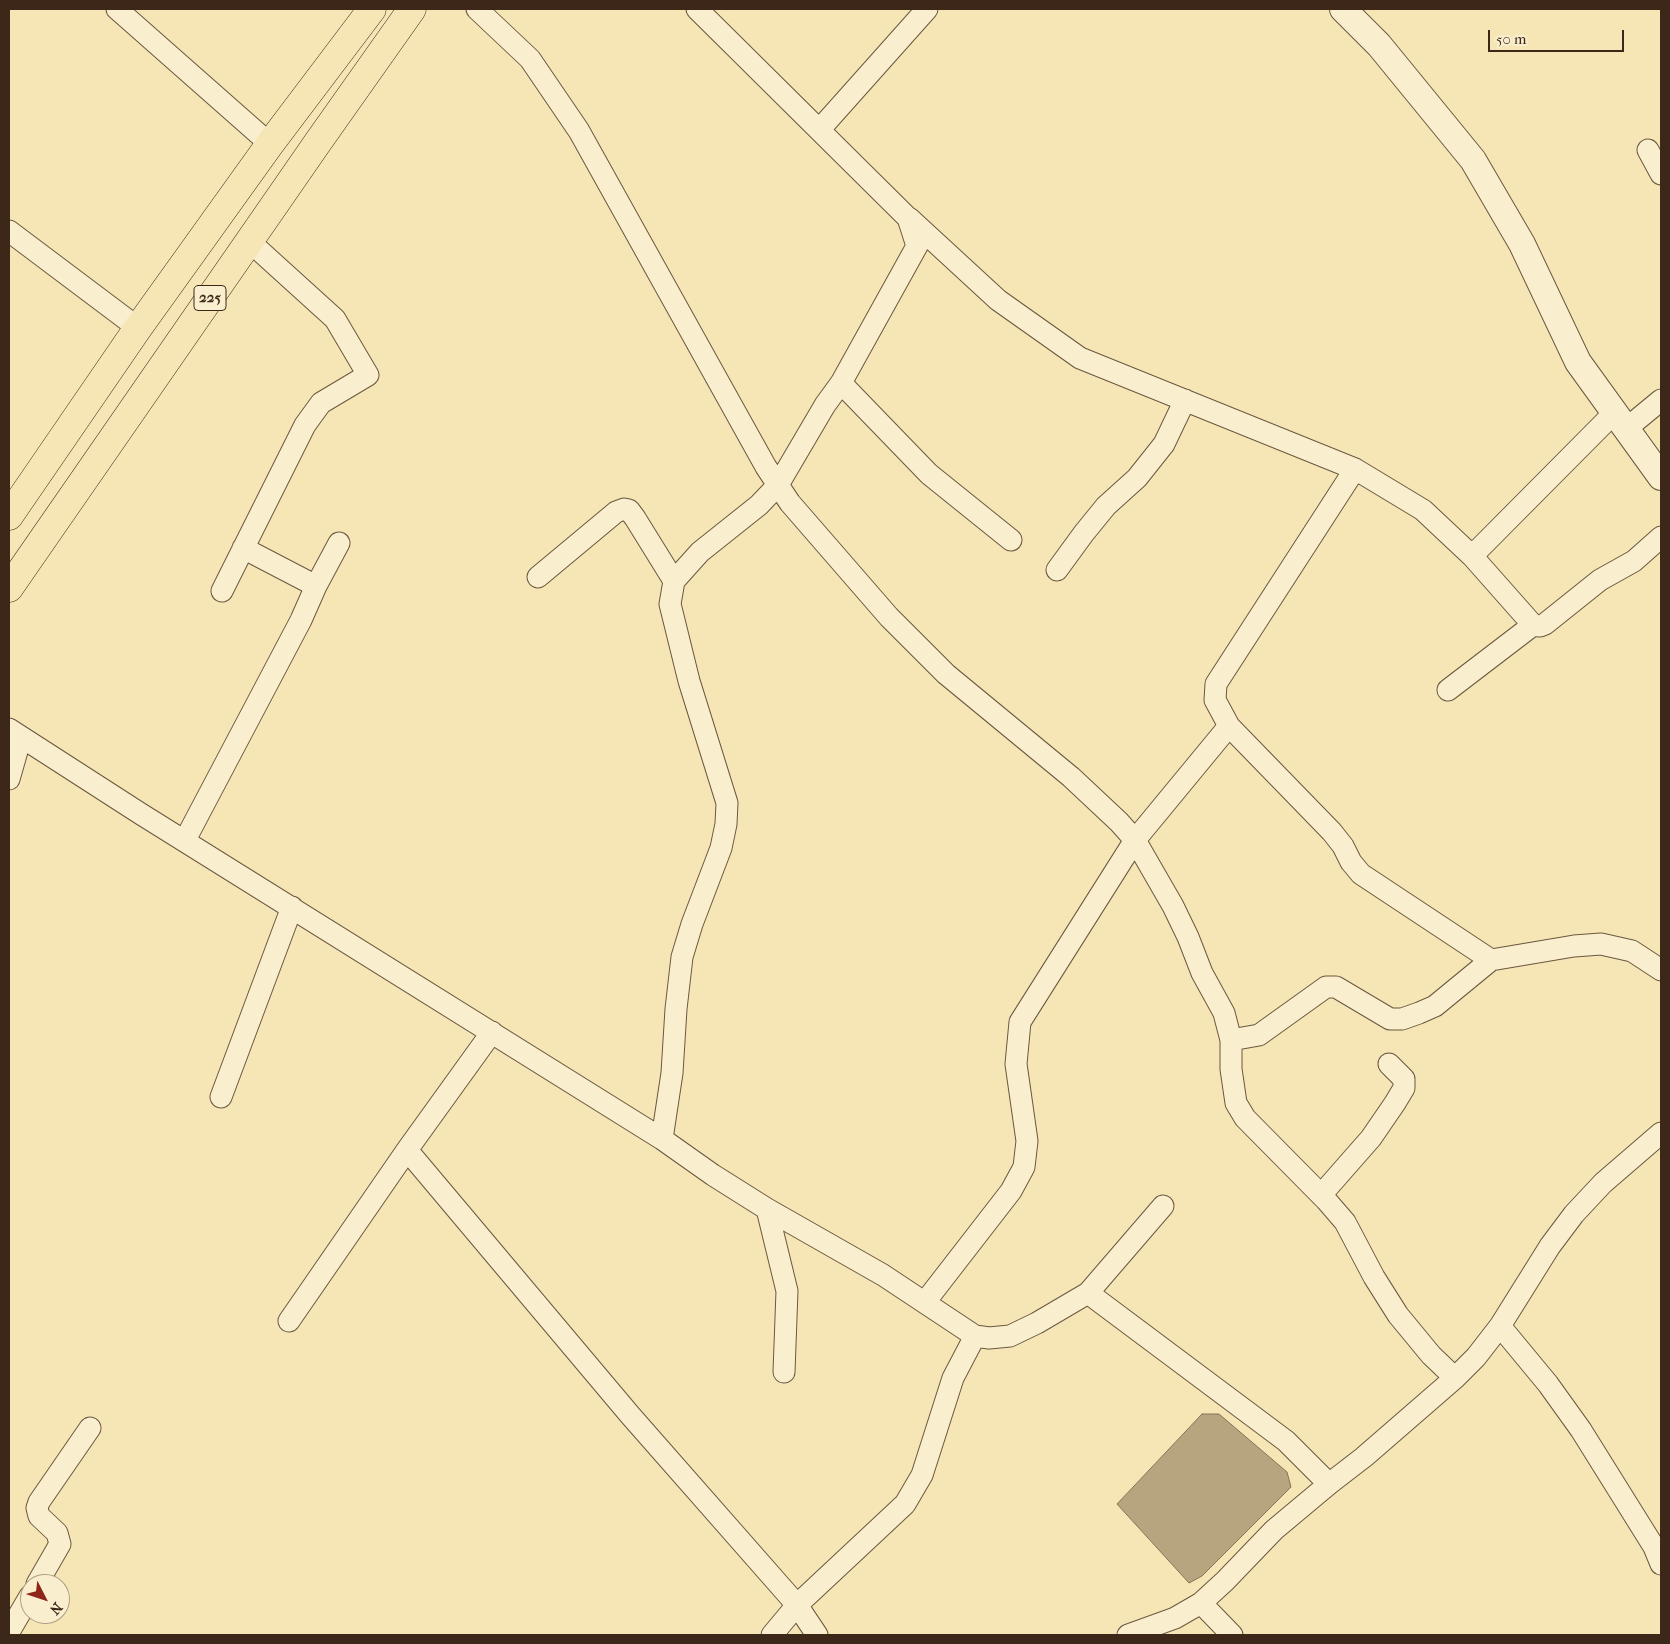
<!DOCTYPE html>
<style>
body{margin:0}
#map{position:relative;width:1670px;height:1644px;overflow:hidden;background:#f6e6b5;font-family:"IM FELL French Canon",serif}
canvas{display:block}
.frame{position:absolute;inset:0;border:10px solid #3d2718;pointer-events:none}
.north{position:absolute;left:20px;top:1574px;width:50px;height:50px;box-sizing:border-box;background:#f9efcf;border:1px solid #ae9f86;border-radius:50%;rotate:131deg;font-size:14px;font-weight:700;line-height:20px;text-align:center;color:#3d2718}
.north::after{content:'';display:block;margin:auto;width:18px;height:22px;background:#8f2418;clip-path:polygon(50% 0,100% 100%,50% 72%,0 100%)}
.scale{position:absolute;left:1488px;top:30px;width:136px;height:22px;box-sizing:border-box;border:2px solid #3d2718;border-top:0;padding-left:6px;font-size:15px;line-height:18px;white-space:nowrap;color:#3d2718;-webkit-text-stroke:4px #f9efcf;paint-order:stroke}
</style>
<div id="map">
<canvas width="1670" height="1644"></canvas>
<div class="frame"></div>
<div class="north">N</div>
<div class="scale">50 m</div>
</div>
<script>
const ctx = document.querySelector('canvas').getContext('2d');
ctx.lineJoin = 'round';
function fillPath(path, color) { ctx.fillStyle = color; ctx.fill(path, 'evenodd'); }
const toPath = rows => new Path2D(rows.map(r => 'M' + r).join(''));
function trace(path, color, width, dash) { ctx.strokeStyle = color; ctx.lineWidth = width; ctx.lineCap = dash ? 'butt' : 'round'; ctx.setLineDash(dash || []); ctx.stroke(path); }
function drawText(font, color, halo, rows, align = 'center') {
  ctx.font = font + ' "IM FELL French Canon",serif'; ctx.lineWidth = 4.5; ctx.setLineDash([]); ctx.textBaseline = 'middle'; ctx.strokeStyle = halo; ctx.fillStyle = color; for (const [text, x, y, turn = 0] of rows) {
    ctx.save(); ctx.translate(x, y); ctx.rotate((+turn || 0) * Math.PI / 180); ctx.textAlign = isNaN(turn) ? turn : align; if (halo) ctx.strokeText(text, 0, 0); ctx.fillText(text, 0, 0); ctx.restore();
  }
}
const water = toPath([
 [1202,1414,1219,1414,1287,1472,1291,1487,1202,1576,1189,1583,1117,1504,1202,1414]
]);
const minor = toPath([
 [117,9,270,144],
 [477,9,530,59,579,131,766,467,790,503,889,617,946,674,1071,777,1119,822,1135,840,1173,906,1188,937,1202,973,1224,1013,1231,1040,1231,1069,1236,1103,1245,1118,1326,1200,1345,1222,1374,1277,1398,1315,1431,1355,1455,1378],
 [820,129,927,9],
 [1648,150,1661,174],
 [909,218,998,300,1080,358,1355,469,1423,510,1472,556,1533,625,1540,626,1545,624,1600,580,1634,561,1661,537],
 [9,231,138,328],
 [841,383,929,474,1011,540],
 [1627,428,1661,400],
 [1355,469,1216,684,1215,700,1229,726,1332,832,1343,846,1351,862,1361,874,1491,960],
 [243,548,316,586],
 [1472,556,1615,412],
 [1057,570,1084,533,1106,506,1137,478,1164,444,1185,400],
 [538,577,616,512,624,509,629,510,635,518,674,581],
 [222,591,305,425,321,403,368,375,335,319,249,241],
 [1448,690,1533,625],
 [9,729,141,814,662,1139,713,1175,767,1209,883,1275,975,1336,989,1338,1010,1336,1037,1323,1088,1293,1163,1206],
 [9,779,21,737],
 [185,840,301,620,316,586,339,543],
 [1231,1040,1259,1035,1326,987,1336,987,1390,1019,1402,1019,1419,1013,1435,1006,1491,960,1574,946,1601,944,1632,951,1661,970],
 [221,1097,292,907],
 [662,1139,672,1073,676,1009,682,957,692,924,721,848,726,824,727,803,689,681,670,604,674,581,700,552,759,505,778,485,825,405,841,383,917,246,908,218,697,9],
 [407,1150,630,1415,797,1605,817,1635],
 [1321,1195,1371,1138,1395,1103,1404,1088,1404,1079,1389,1064],
 [767,1209,787,1291,784,1372],
 [1088,1293,1286,1441,1329,1484],
 [925,1302,1011,1191,1024,1167,1027,1141,1016,1064,1020,1022,1135,840,1229,726],
 [289,1321,407,1150,492,1032],
 [1500,1326,1548,1384,1581,1430,1654,1547,1661,1564],
 [37,1584,60,1544,57,1533,39,1516,37,1508,39,1502,90,1428],
 [1201,1603,1232,1635],
 [9,1632,30,1596],
 [772,1635,797,1605,905,1504,922,1475,953,1378,975,1336],
 [1128,1635,1175,1618,1201,1603,1225,1581,1274,1530,1329,1484,1364,1457,1455,1378,1476,1357,1500,1326,1550,1246,1574,1214,1603,1183,1661,1133]
]);
const tertiary = toPath([
 [1343,9,1379,45,1473,160,1522,244,1578,362,1661,477]
]);
const primary = toPath([
 [9,516,138,328,270,144,372,9],
 [9,588,318,142,412,9]
]);
const shields = [
 [210,298,32]
];
const shieldNames = [
 ["225",210,298]
];
fillPath(water, '#b7a580');
trace(water, '#867356', 1);
trace(minor, '#6b573f', 23);
trace(tertiary, '#6b573f', 28);
trace(primary, '#3d2718', 29);
trace(minor, '#f9efcf', 21);
trace(tertiary, '#f9efcf', 26);
trace(primary, '#f6e6b5', 28);
for (const [x, y, w] of shields) { const box = new Path2D(); box.roundRect(x - w / 2, y - 12.5, w, 25, 4); ctx.fillStyle = '#f9efcf'; ctx.fill(box); trace(box, '#3d2718', 1); }
drawText('bold 15px', '#3d2718', null, shieldNames);
</script>
